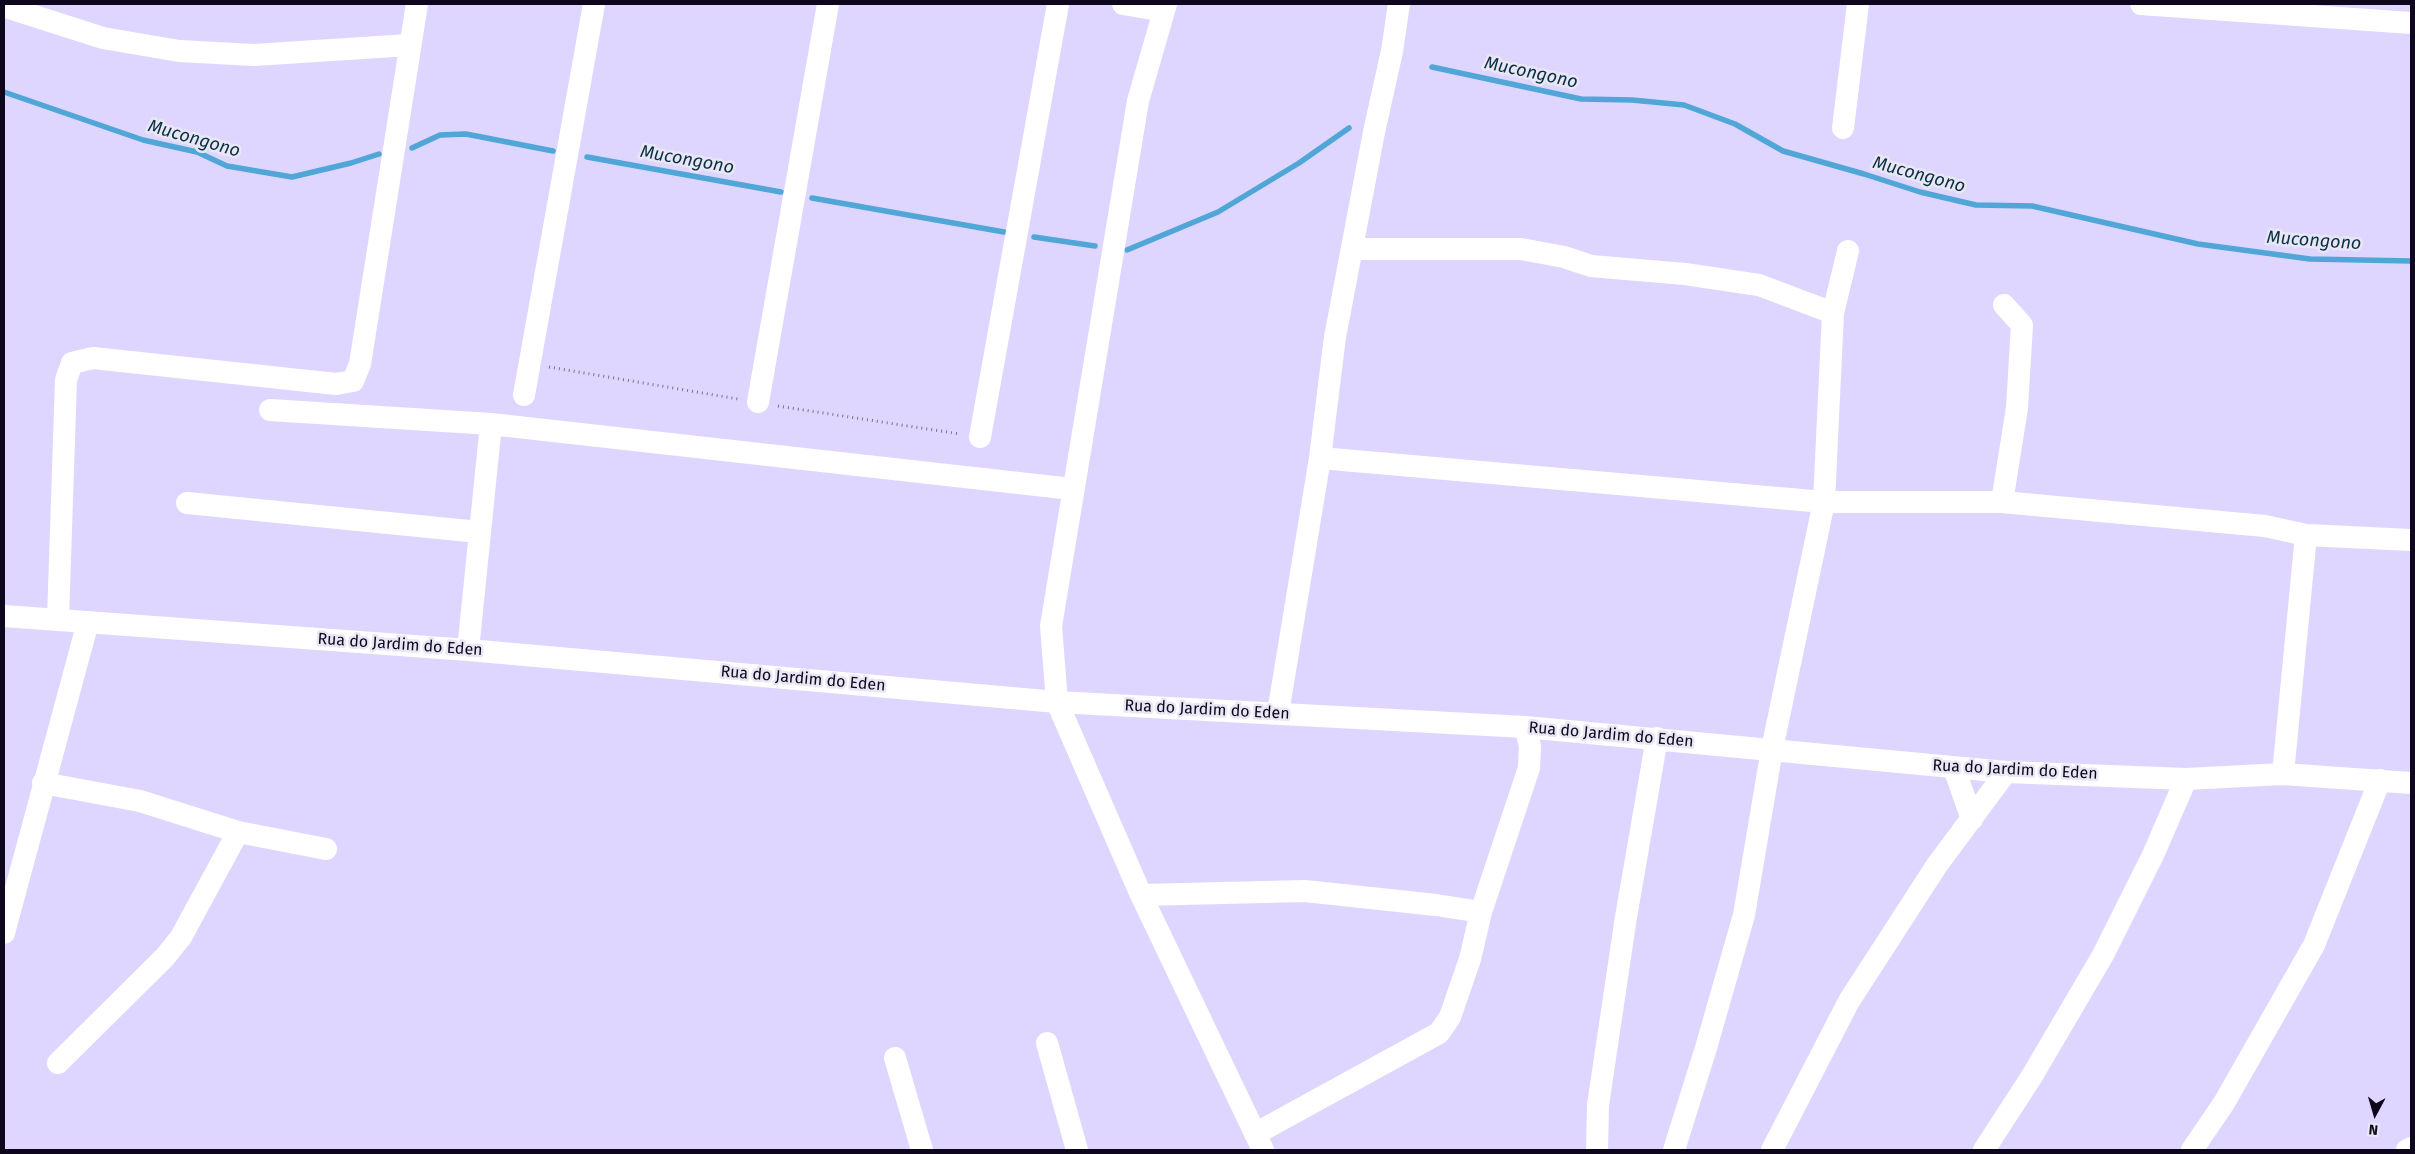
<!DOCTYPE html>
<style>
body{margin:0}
#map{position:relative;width:2415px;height:1154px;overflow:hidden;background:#dfd6ff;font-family:"Fira Sans",sans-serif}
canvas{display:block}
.frame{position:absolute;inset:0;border:5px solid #0e061d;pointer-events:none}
.north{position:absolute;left:2350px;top:1089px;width:50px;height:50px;-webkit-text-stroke:4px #eae7f5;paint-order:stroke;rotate:186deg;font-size:14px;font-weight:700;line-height:20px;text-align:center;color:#0e061d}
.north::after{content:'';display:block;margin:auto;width:18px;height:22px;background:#0e061d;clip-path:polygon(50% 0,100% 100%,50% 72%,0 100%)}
</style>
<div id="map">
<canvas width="2415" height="1154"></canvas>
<div class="frame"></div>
<div class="north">N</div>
</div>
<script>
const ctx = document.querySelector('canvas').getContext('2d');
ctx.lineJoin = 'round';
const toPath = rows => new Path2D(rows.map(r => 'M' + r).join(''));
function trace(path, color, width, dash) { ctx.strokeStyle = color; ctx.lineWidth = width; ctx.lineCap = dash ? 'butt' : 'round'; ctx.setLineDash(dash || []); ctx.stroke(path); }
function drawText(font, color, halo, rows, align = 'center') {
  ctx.font = font + ' "Fira Sans",sans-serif'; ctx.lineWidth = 5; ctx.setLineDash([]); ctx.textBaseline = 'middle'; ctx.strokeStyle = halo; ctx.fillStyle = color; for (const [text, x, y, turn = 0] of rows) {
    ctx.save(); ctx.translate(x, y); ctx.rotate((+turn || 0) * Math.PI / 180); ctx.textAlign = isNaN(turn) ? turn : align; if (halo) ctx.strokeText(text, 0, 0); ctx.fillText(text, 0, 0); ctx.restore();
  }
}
const stream = toPath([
 [1432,67,1581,99,1632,100,1684,105,1735,124,1783,151,1864,174,1920,192,1976,205,2032,206,2198,244,2310,259,2411,261],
 [4,92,143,140,197,152,227,166,292,177,351,163,379,154],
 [412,148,440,135,466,134,553,151],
 [587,157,781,192],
 [812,198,1004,232],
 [1034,237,1095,246],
 [1127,250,1218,212,1299,163,1349,128]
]);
const path = toPath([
 [549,367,738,399],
 [778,406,960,434]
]);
const minor = toPath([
 [1123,4,1164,11],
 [1166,4,1138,101,1051,626,1057,702,1141,895,1263,1150],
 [2141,4,2411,23],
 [6,7,103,38,179,51,254,55,409,45],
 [1843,128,1858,4],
 [1352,249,1521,249,1564,257,1591,266,1685,274,1759,285,1833,313],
 [524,395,594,4],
 [758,402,828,4],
 [270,410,491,424,1072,489],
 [980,437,1058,4],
 [1320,458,1824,502,2002,502,2265,526,2306,535,2411,540],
 [2002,502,2017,408,2022,325,2004,305],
 [187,503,479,532],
 [4,616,468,650,1057,702,1525,727,2006,772,2186,779,2283,774,2411,783],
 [58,619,66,380,72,363,93,358,336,384,353,381,360,364,417,4],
 [468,650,491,424],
 [1278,713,1320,458,1335,337,1374,132,1392,51,1399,4],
 [1954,768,1972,819],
 [2283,774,2306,535],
 [43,783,140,801,238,832,326,849],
 [1141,895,1305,891,1436,905,1481,912,1470,959,1450,1017,1439,1033,1255,1134],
 [1481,912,1529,768,1530,746,1525,727],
 [4,933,88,622],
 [1047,1043,1077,1150],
 [895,1058,922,1150],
 [58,1063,165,957,181,937,238,832],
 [1597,1150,1598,1105,1626,917,1657,738],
 [1674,1150,1706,1048,1744,915,1772,749,1824,502,1833,313,1848,251],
 [1772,1150,1849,1001,1937,865,2006,772],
 [1984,1150,2032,1076,2103,955,2153,855,2186,779],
 [2192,1150,2224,1103,2314,945,2380,780],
 [2407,1150,2411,1148]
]);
const streetNames = [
 ["Rua do Jardim do Eden",400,645,4],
 ["Rua do Jardim do Eden",803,679,5],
 ["Rua do Jardim do Eden",1207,710,3],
 ["Rua do Jardim do Eden",1611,735,5],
 ["Rua do Jardim do Eden",2015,770,3]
];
const waterNames = [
 ["Mucongono",1531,73,12],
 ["Mucongono",194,139,16],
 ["Mucongono",687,160,10],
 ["Mucongono",1919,175,15],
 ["Mucongono",2314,241,4]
];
trace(stream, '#50a6d6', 5.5);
trace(path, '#797191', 3, [1, 4]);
trace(minor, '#fff', 22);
drawText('16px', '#0e061d', '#eae7f5', streetNames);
drawText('italic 18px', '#083044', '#eae7f5', waterNames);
</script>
